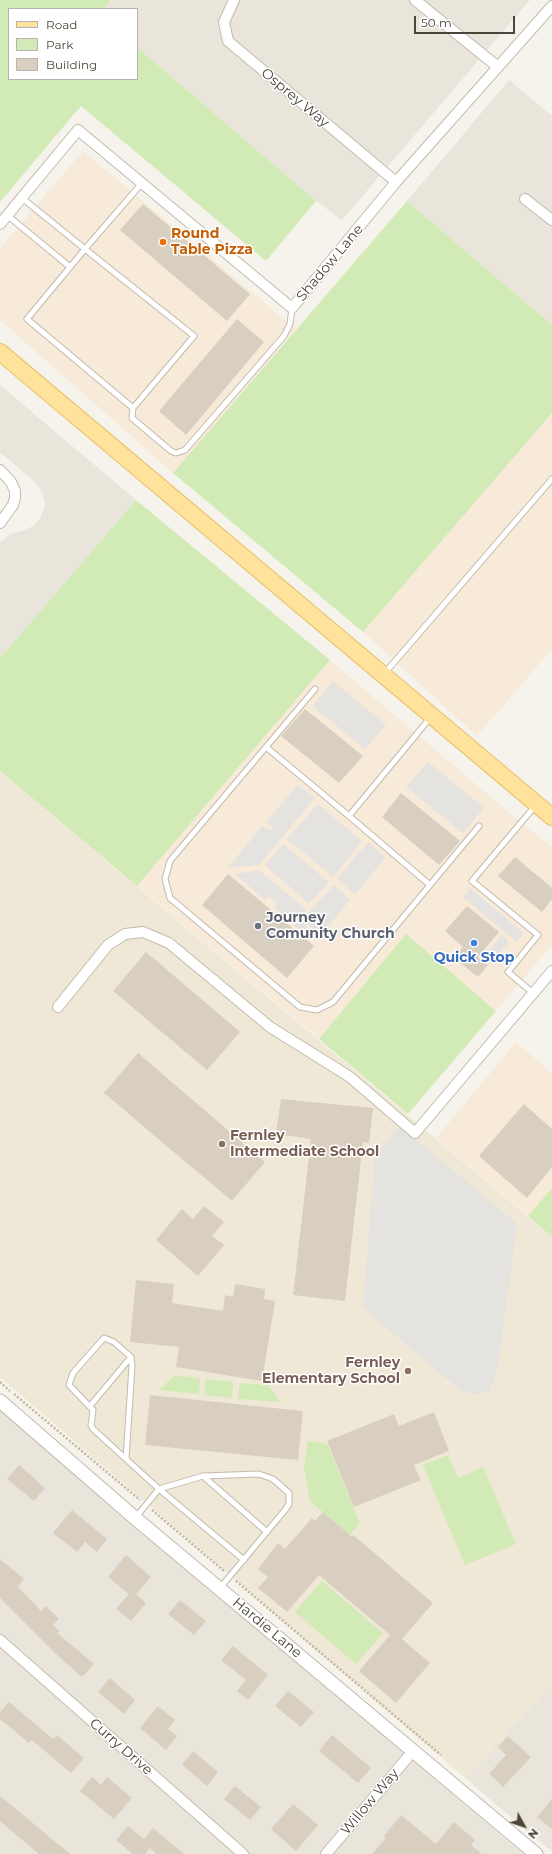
<!DOCTYPE html>
<style>
body{margin:0}
#map{position:relative;width:552px;height:1854px;overflow:hidden;background:#f6f3ec;font-family:Montserrat,sans-serif}
canvas{display:block}
.legend{position:absolute;left:8px;top:8px;width:130px;height:72px;box-sizing:border-box;background:#fff;border:1px solid #b7b4b0;margin:0;padding:5px 7px;list-style:none;font-size:12px;color:#4b4439}
.legend li{display:flex;align-items:center;gap:8px;height:20px}
.legend b{width:20px;border:1px solid #b7b4b0}
.north{position:absolute;left:504px;top:1806px;width:40px;height:40px;-webkit-text-stroke:3px #fff;paint-order:stroke;rotate:130deg;font-size:11px;font-weight:700;line-height:16px;text-align:center;color:#4b4439}
.north::after{content:'';display:block;margin:auto;width:14px;height:18px;background:#4b4439;clip-path:polygon(50% 0,100% 100%,50% 72%,0 100%)}
.scale{position:absolute;left:414px;top:16px;width:101px;height:18px;box-sizing:border-box;border:2px solid #4b4439;border-top:0;padding-left:5px;font-size:12px;line-height:14px;white-space:nowrap;color:#4b4439;-webkit-text-stroke:3px #fff;paint-order:stroke}
</style>
<div id="map">
<canvas width="552" height="1854"></canvas>
<ul class="legend">
<li><b style="height:5px;background:#ffe39c"></b>Road</li>
<li><b style="height:11px;background:#d2eab5"></b>Park</li>
<li><b style="height:11px;background:#d8cfc1"></b>Building</li>
</ul>
<div class="north">N</div>
<div class="scale">50 m</div>
</div>
<script>
const ctx = document.querySelector('canvas').getContext('2d');
ctx.lineJoin = 'round';
function fillPath(path, color) { ctx.fillStyle = color; ctx.fill(path, 'evenodd'); }
const toPath = rows => new Path2D(rows.map(r => 'M' + r).join(''));
function trace(path, color, width, dash) { ctx.strokeStyle = color; ctx.lineWidth = width; ctx.lineCap = dash ? 'butt' : 'round'; ctx.setLineDash(dash || []); ctx.stroke(path); }
function drawText(font, color, halo, rows, align = 'center') {
  ctx.font = font + ' Montserrat,sans-serif'; ctx.lineWidth = 3; ctx.setLineDash([]); ctx.textBaseline = 'middle'; ctx.strokeStyle = halo; ctx.fillStyle = color; for (const [text, x, y, turn = 0] of rows) {
    ctx.save(); ctx.translate(x, y); ctx.rotate((+turn || 0) * Math.PI / 180); ctx.textAlign = isNaN(turn) ? turn : align; if (halo) ctx.strokeText(text, 0, 0); ctx.fillText(text, 0, 0); ctx.restore();
  }
}
const residential = toPath([
 [111,0,530,0,342,220,316,201,137,47,137,9,103,9],
 [509,80,552,116,552,325,407,201],
 [0,385,136,500,0,658,0,543,10,534,22,531,33,526,41,517,45,504,43,494,38,485,0,452],
 [0,1410,523,1854,0,1854],
 [552,1684,552,1852,465,1778]
]);
const commercial = toPath([
 [83,151,296,329,173,473,0,320,0,248],
 [552,413,552,649,477,736,363,632],
 [330,660,506,810,552,847,552,945,496,1011,406,935,319,1039,137,886],
 [516,1042,552,1073,552,1188,528,1216,436,1138]
]);
const education = toPath([
 [0,771,552,1237,552,1684,465,1778,0,1377]
]);
const green = toPath([
 [0,0,111,0,103,9,9,9,9,79,137,79,137,47,316,201,266,261,81,106,0,202],
 [407,201,552,325,552,413,363,632,173,473],
 [136,500,330,660,137,886,0,771,0,658],
 [406,934,496,1011,408,1114,319,1039],
 [552,1188,552,1237,528,1216],
 [175,1375,200,1379,199,1394,159,1390],
 [206,1379,233,1382,232,1398,204,1395],
 [240,1383,268,1385,280,1402,238,1399],
 [308,1441,327,1444,360,1523,350,1535,310,1501,304,1468],
 [448,1455,458,1478,483,1467,516,1544,465,1565,423,1465],
 [322,1581,383,1633,356,1664,295,1612]
]);
const parking = toPath([
 [333,681,386,725,365,749,312,706],
 [428,762,484,808,463,833,406,787],
 [298,785,315,798,259,865,228,868,262,826,271,831,273,828,267,821],
 [318,804,362,841,333,877,287,839],
 [368,842,385,858,355,894,337,879],
 [283,844,329,882,309,904,265,865],
 [259,870,305,909,306,914,334,885,350,900,320,936,307,923,305,934,275,908,277,903,269,896,265,900,235,874],
 [470,888,524,933,517,942,463,897],
 [502,935,509,942,488,965,482,960],
 [400,1126,517,1224,498,1368,489,1391,478,1395,460,1390,374,1317,363,1305,375,1156]
]);
const building = toPath([
 [143,204,250,294,227,321,120,230],
 [237,319,264,342,186,435,159,411],
 [305,709,363,756,339,783,281,736],
 [401,793,460,841,439,865,382,817],
 [515,857,552,888,552,899,542,912,498,876],
 [228,874,314,946,287,978,202,905],
 [467,906,499,932,478,957,488,965,478,977,454,958,463,947,445,931],
 [146,952,240,1032,207,1070,113,991],
 [138,1053,265,1162,232,1201,104,1093],
 [281,1099,373,1108,369,1143,363,1142,345,1301,293,1295,311,1139,276,1134],
 [524,1104,552,1129,552,1167,527,1198,479,1156],
 [204,1206,224,1222,212,1236,224,1245,198,1276,156,1240,182,1209,193,1219],
 [136,1280,174,1284,172,1303,223,1311,225,1295,233,1297,235,1284,265,1289,264,1299,275,1301,262,1381,176,1367,179,1347,130,1342],
 [150,1395,303,1411,298,1460,145,1445],
 [434,1412,449,1451,414,1465,421,1480,354,1507,327,1441,394,1414,399,1426],
 [19,1465,45,1488,34,1501,7,1479],
 [72,1510,107,1539,97,1552,85,1542,77,1552,53,1533],
 [323,1512,352,1537,353,1535,433,1603,402,1639,430,1663,396,1703,359,1671,390,1635,319,1575,287,1612,258,1588,268,1577,258,1569,278,1543,285,1549,312,1518,315,1521],
 [126,1555,151,1577,136,1594,146,1603,131,1621,116,1609,129,1594,108,1577],
 [0,1559,24,1579,18,1587,41,1611,46,1606,59,1619,53,1625,60,1631,57,1633,94,1664,82,1677,57,1655,0,1598],
 [180,1600,206,1621,194,1635,168,1614],
 [233,1646,268,1675,248,1700,237,1691,246,1680,221,1660],
 [110,1678,135,1700,124,1714,98,1692],
 [288,1691,314,1712,301,1727,275,1706],
 [9,1702,53,1739,57,1735,84,1758,71,1773,32,1740,29,1743,0,1719,0,1712],
 [158,1706,175,1720,168,1729,177,1736,166,1750,140,1728],
 [332,1735,371,1768,358,1783,319,1751],
 [508,1736,531,1757,503,1787,489,1774,506,1755,498,1747],
 [193,1751,218,1772,207,1786,182,1765],
 [92,1777,101,1785,107,1777,132,1798,114,1819,80,1791],
 [235,1786,261,1807,250,1820,224,1799],
 [0,1796,22,1814,70,1854,39,1854,0,1821],
 [552,1799,552,1829,537,1817],
 [293,1804,318,1825,296,1851,271,1829],
 [401,1815,436,1844,454,1822,475,1840,471,1845,482,1854,372,1854,386,1838,384,1836],
 [128,1826,144,1839,153,1828,184,1854,157,1854,150,1848,145,1854,133,1854,116,1840]
]);
const path = toPath([
 [0,1382,10,1391],
 [14,1394,140,1500],
 [152,1510,224,1571],
 [236,1581,441,1755]
]);
const service = toPath([
 [22,198,85,249,194,336,133,408,27,319,85,249,142,183],
 [7,215,70,267],
 [133,408,132,418,171,451,176,453,185,450,284,336,290,324,292,308],
 [384,674,552,479],
 [266,747,315,689],
 [349,816,430,885,333,1002,317,1010,300,1007,170,898,165,879,170,861,266,747,349,816,430,718],
 [430,885,479,826],
 [533,993,508,972,538,935,472,881,535,806],
 [90,1406,131,1357],
 [126,1459,132,1366,131,1357,114,1342,104,1338,73,1373,69,1385,93,1410,91,1425,93,1429,159,1489,203,1476,259,1474,273,1479,289,1493,289,1504,285,1510,220,1588],
 [203,1476,267,1532],
 [136,1517,159,1489,244,1560]
]);
const minor = toPath([
 [234,0,224,22,228,41,396,182],
 [415,0,498,67],
 [525,199,552,220],
 [0,224,78,130,292,308,396,182,552,6],
 [0,470,11,482,15,491,15,498,13,505,0,523],
 [58,1007,108,945,125,934,143,932,169,943,270,1027,350,1077,415,1133,552,971],
 [0,1640,243,1854],
 [326,1854,413,1751]
]);
const tertiary = toPath([
 [0,1401,135,1518,536,1854]
]);
const primary = toPath([
 [0,352,552,817]
]);
const markers = [
 [163,242,4,"#e8710a"],
 [258,926,4,"#6b7280"],
 [474,943,4,"#3f7fe0"],
 [222,1144,4,"#8d6e63"],
 [408,1371,4,"#8d6e63"]
];
const streetNames = [
 ["Osprey Way",295,98,40],
 ["Shadow Lane",330,263,-50],
 ["Hardie Lane",267,1628,40],
 ["Curry Drive",121,1747,41],
 ["Willow Way",370,1802,-50]
];
const foodNames = [
 ["Round",171,234],
 ["Table Pizza",171,250]
];
const worshipNames = [
 ["Journey",266,918],
 ["Comunity Church",266,934]
];
const shopNames = [
 ["Quick Stop",474,958]
];
const educationNames = [
 ["Fernley",230,1136],
 ["Intermediate School",230,1152],
 ["Fernley",400,1363,"right"],
 ["Elementary School",400,1379,"right"]
];
fillPath(residential, '#eae5da');
fillPath(commercial, '#f7ead8');
fillPath(education, '#efe8d6');
fillPath(green, '#d2eab5');
fillPath(parking, '#e5e3e0');
fillPath(building, '#d8cfc1');
trace(service, '#c2bbae', 7);
trace(minor, '#c2bbae', 12);
trace(tertiary, '#c2bbae', 15);
trace(primary, '#e6c16a', 18);
trace(path, '#c4b79f', 2.5, [2, 2]);
trace(service, '#fff', 5);
trace(minor, '#fff', 10);
trace(tertiary, '#fff', 13);
trace(primary, '#ffe39c', 16);
for (const [x, y, r, color] of markers) { const dot = new Path2D(); dot.arc(x, y, r, 0, 2 * Math.PI); ctx.fillStyle = color; ctx.fill(dot); trace(dot, '#fff', 1.5); }
drawText('14px', '#4b4439', '#fff', streetNames);
drawText('bold 14px', '#c56008', '#fff', foodNames, 'left');
drawText('bold 14px', '#5b616d', '#fff', worshipNames, 'left');
drawText('bold 14px', '#366cbe', '#fff', shopNames);
drawText('bold 14px', '#785e54', '#fff', educationNames, 'left');
</script>
